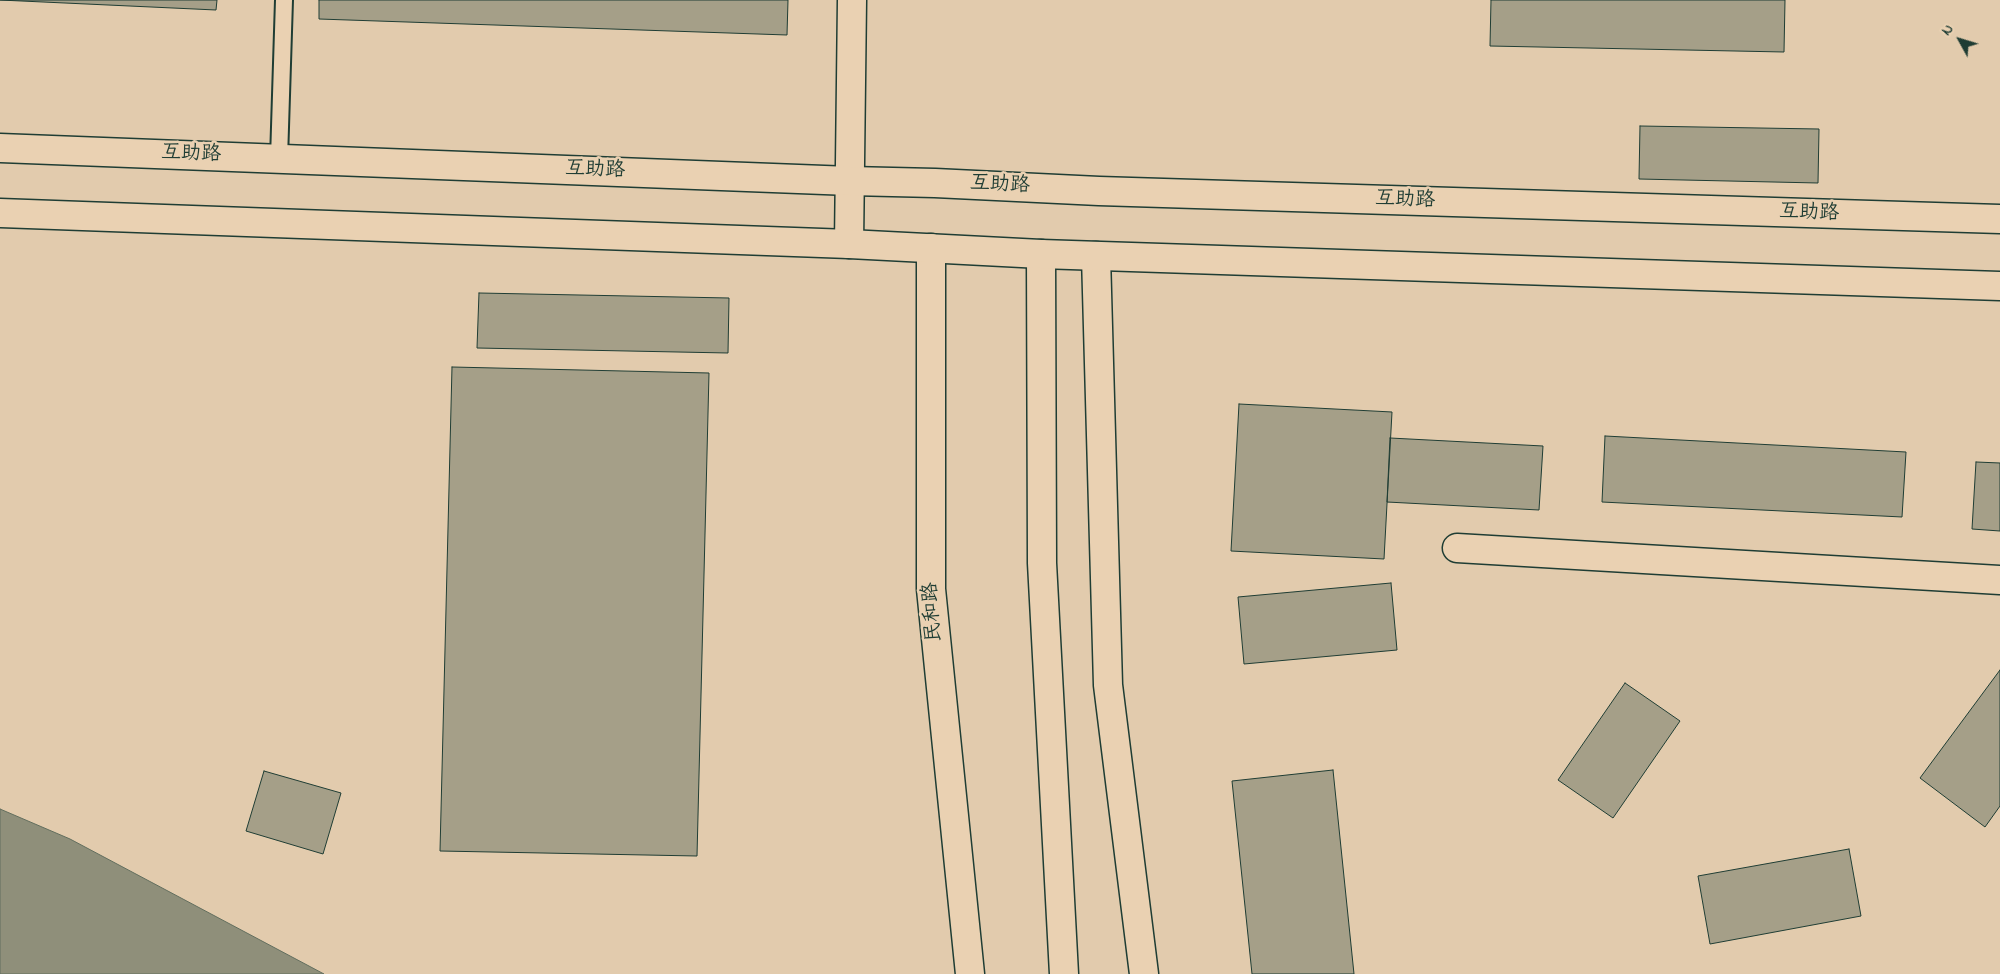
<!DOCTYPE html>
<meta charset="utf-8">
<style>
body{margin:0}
#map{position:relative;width:2000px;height:974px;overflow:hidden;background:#e2cbad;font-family:"Indie Flower",sans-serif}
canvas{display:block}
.north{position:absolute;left:1935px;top:15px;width:50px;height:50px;-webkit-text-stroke:4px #ead1b2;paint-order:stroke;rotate:309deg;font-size:14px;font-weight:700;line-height:20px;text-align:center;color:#1f3d34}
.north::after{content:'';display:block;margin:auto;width:18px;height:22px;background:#1f3d34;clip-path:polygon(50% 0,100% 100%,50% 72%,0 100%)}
</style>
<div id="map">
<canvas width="2000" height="974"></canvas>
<div class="north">N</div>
</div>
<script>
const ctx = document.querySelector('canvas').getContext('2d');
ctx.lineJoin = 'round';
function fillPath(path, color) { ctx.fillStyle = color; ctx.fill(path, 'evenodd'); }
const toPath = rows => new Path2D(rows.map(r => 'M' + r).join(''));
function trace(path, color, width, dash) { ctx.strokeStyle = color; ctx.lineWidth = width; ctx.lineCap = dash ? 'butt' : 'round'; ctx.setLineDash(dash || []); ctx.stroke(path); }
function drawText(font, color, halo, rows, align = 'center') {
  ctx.font = font + ' "Indie Flower","LXGW WenKai TC",sans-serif'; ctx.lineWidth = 5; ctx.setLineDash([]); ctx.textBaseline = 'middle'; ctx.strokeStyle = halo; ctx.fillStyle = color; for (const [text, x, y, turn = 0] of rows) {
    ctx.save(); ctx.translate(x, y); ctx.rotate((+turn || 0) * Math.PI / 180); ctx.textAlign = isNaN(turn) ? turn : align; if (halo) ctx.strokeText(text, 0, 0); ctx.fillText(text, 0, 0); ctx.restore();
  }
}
const water = toPath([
 [0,809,70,839,324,974,0,974,0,809]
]);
const building = toPath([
 [0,0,217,0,216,10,0,0],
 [319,0,788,0,787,35,319,19,319,0],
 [1491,0,1785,0,1784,52,1490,46,1491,0],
 [1640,126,1819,129,1818,183,1639,179,1640,126],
 [479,293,729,298,728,353,477,348,479,293],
 [452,367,709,373,697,856,440,851,452,367],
 [1239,404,1392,412,1384,559,1231,551,1239,404],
 [1605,436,1906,452,1902,517,1602,502,1605,436],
 [1390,438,1543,446,1539,510,1387,502,1390,438],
 [1976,462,2000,463,2000,531,1972,529,1976,462],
 [1391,583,1397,650,1244,664,1238,597,1391,583],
 [2000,670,2000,806,1985,827,1920,778,2000,670],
 [1625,683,1680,721,1613,818,1558,780,1625,683],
 [1333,770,1354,974,1252,974,1232,781,1333,770],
 [264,771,341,793,323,854,246,831,264,771],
 [1849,849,1861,916,1710,944,1698,876,1849,849]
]);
const lane = toPath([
 [279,159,284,0]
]);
const street = toPath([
 [1457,548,2000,580]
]);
const secondary = toPath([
 [849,244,852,0],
 [931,248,931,589,970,974],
 [1041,254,1042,563,1064,974],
 [1096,256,1108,685,1144,974]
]);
const highway = toPath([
 [0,148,850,181,935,183,1099,191,2000,219],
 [0,213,849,244,1041,254,2000,286]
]);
const streetNames = [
 ["互助路",191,155,2],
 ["互助路",595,171,2],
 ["互助路",1000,186,3],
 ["互助路",1405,201,2],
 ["互助路",1809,214,2],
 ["民和路",934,612,-94]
];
fillPath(water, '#8f8f7a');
trace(water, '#626e5e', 1);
fillPath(building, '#a59f88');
trace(building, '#1f3d34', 1);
trace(lane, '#1f3d34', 20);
trace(street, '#1f3d34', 31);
trace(secondary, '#1f3d34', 31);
trace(highway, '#1f3d34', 31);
trace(lane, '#ead1b2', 16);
trace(street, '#ead1b2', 28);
trace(secondary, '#ead1b2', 28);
trace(highway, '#ead1b2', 28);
drawText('20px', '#1f3d34', '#ead1b2', streetNames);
</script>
